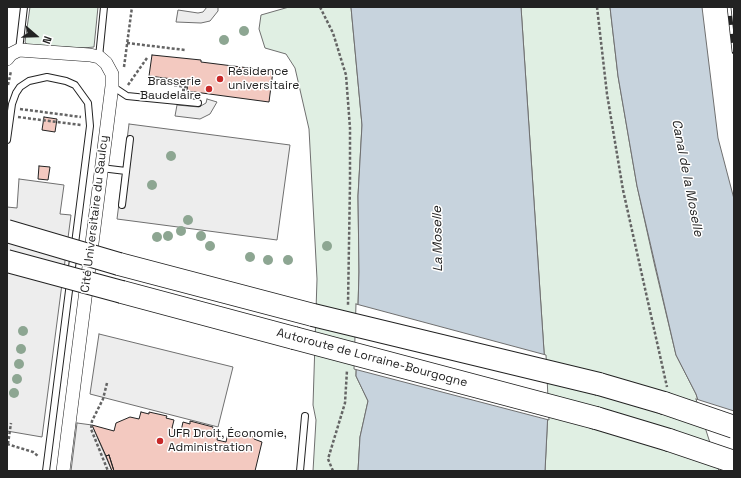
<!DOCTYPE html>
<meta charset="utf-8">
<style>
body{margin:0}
#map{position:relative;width:741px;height:478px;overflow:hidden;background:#fff;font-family:"Space Grotesk",sans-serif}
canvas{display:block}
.frame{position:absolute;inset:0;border:8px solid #222;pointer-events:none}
.north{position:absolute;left:16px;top:16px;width:40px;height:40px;-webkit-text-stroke:3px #fff;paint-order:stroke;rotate:110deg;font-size:11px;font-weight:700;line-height:16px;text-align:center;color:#222}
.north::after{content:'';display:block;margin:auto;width:14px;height:18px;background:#222;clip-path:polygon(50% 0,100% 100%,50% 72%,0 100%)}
</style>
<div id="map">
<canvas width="741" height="478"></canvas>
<div class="frame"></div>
<div class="north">N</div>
</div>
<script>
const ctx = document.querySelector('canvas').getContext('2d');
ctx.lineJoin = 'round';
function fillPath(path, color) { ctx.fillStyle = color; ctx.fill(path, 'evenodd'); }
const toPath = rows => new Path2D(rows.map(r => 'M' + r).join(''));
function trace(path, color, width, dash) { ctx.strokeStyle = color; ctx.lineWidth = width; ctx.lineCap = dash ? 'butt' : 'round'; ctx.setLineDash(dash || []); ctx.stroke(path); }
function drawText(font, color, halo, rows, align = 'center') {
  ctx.font = font + ' "Space Grotesk",sans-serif'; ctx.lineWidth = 3; ctx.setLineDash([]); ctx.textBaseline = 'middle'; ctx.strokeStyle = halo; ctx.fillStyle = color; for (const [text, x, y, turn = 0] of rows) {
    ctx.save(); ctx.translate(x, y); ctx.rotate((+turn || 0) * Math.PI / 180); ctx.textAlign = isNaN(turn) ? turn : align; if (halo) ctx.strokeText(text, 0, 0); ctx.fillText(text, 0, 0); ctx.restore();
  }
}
const green = toPath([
 [30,7,98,7,94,47,83,48,27,45,25,42,30,7],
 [289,7,351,7,362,125,358,196,359,272,356,376,368,401,360,437,358,471,313,471,316,420,313,405,317,279,309,129,295,68,286,54,265,48,259,29,261,15,289,7],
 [521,7,610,7,618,76,637,186,655,267,676,355,696,394,721,471,545,471,548,411,521,7]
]);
const parking = toPath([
 [207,7,218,7,218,11,210,21,201,23,176,22,178,10,198,13,203,12,207,7],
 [207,99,217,102,210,114,200,119,175,116,177,105,199,107,206,103,207,99],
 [129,124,290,145,277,240,117,219,129,124],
 [19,179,64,185,60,214,71,215,42,437,7,431,7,207,17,208,19,179],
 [99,334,233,367,218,427,90,394,99,334],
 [77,423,92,425,112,471,71,471,77,423]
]);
const water = toPath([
 [351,7,521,7,548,411,545,471,358,471,360,437,368,401,356,376,359,272,358,196,362,125,351,7],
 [610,7,702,7,718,138,734,199,734,471,721,471,696,394,676,355,637,186,618,76,610,7]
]);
const pier = toPath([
 [356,304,546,355,549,420,354,369,356,304],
 [696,399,734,411,734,471,719,471,696,399]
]);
const building = toPath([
 [152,55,201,60,201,62,273,71,269,102,187,91,188,81,149,76,152,55],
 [44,117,57,119,55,132,42,130,44,117],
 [39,166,50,167,48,180,38,179,39,166],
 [141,412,149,414,149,412,167,416,166,418,174,420,172,428,181,431,183,422,190,424,190,421,213,427,213,429,219,431,217,440,226,442,228,433,237,435,237,433,254,437,254,439,262,442,255,471,114,471,109,455,106,456,92,425,114,431,116,423,130,417,139,419,141,412],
 [109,455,114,471,112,471,106,456,109,455]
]);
const path = toPath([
 [320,7,333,33,346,75,350,128,350,183,348,305],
 [597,7,607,94,623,190,667,387],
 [127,43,185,50],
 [124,67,132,7],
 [8,85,11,71],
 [128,85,147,58],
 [182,90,185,90,186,87,173,85,174,83,186,85],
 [20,109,81,117],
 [18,117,81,125],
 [107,383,103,399,92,421,91,429,108,471],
 [7,444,33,452,38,456],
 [8,444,11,423],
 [333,471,328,459,345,403,347,370]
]);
const service = toPath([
 [19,50,24,7],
 [99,57,104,7],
 [112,86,127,96,198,103],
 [7,140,12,104,16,93,20,87,29,81,47,77,66,81,75,85,88,103,90,126,46,471],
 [101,168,126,171],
 [122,205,130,139],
 [300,471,305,416]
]);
const minor = toPath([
 [7,59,11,54,19,50,90,55,99,57,106,63,112,74,112,86,63,471]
]);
const motorway = toPath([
 [119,264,313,315],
 [122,292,294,338],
 [599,384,664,403],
 [596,418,669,440]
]);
const rail = toPath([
 [729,7,734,52]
]);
const motorwayBridge = toPath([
 [7,231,119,264],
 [7,261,122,292],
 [313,315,599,384],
 [294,338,596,418],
 [664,403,734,427],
 [669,440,734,462]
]);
const trees = [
 [244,31],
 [224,40],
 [171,156],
 [152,185],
 [188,220],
 [181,231],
 [168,236],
 [201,236],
 [157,237],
 [210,246],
 [327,246],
 [250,257],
 [268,260],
 [288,260],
 [23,331],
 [21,349],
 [19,364],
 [17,379],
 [14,393]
];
const markers = [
 [220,79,4,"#c62828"],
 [209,89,4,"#c62828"],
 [160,441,4,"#c62828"]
];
const poiNames = [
 ["Résidence",228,72],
 ["universitaire",228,86],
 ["Brasserie",201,82,"right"],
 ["Baudelaire",201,96,"right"],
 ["UFR Droit, Économie,",168,434],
 ["Administration",168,448]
];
const streetNames = [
 ["Cité Universitaire du Saulcy",95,214,-83],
 ["Autoroute de Lorraine-Bourgogne",372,358,15]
];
const waterNames = [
 ["Canal de la Moselle",687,178,79],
 ["La Moselle",438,239,-91]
];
fillPath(green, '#e0efe3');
trace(green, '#6f6f6f', 1);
fillPath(parking, '#ededed');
trace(parking, '#6f6f6f', 1);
fillPath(water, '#c7d3dd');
trace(water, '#6f6f6f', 1);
fillPath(pier, '#fff');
trace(pier, '#6f6f6f', 1);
fillPath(building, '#f3c9c0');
trace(building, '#222', 1);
trace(service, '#222', 8);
trace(minor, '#222', 14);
trace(motorway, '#222', 24);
trace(path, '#646464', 2.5, [3, 2]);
trace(service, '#fff', 6);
trace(minor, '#fff', 13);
trace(motorway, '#fff', 22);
trace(rail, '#222', 4.5);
trace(rail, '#fff', 3, [9]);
trace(motorwayBridge, '#222', 24, []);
trace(motorwayBridge, '#fff', 22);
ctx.fillStyle = '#8da692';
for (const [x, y] of trees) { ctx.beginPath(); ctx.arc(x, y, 5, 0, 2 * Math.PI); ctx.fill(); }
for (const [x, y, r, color] of markers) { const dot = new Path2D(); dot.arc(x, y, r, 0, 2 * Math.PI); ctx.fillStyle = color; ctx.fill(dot); trace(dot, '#fff', 1.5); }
drawText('12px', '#222', '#fff', poiNames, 'left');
drawText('12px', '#222', '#fff', streetNames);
drawText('italic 13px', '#222', '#fff', waterNames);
</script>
